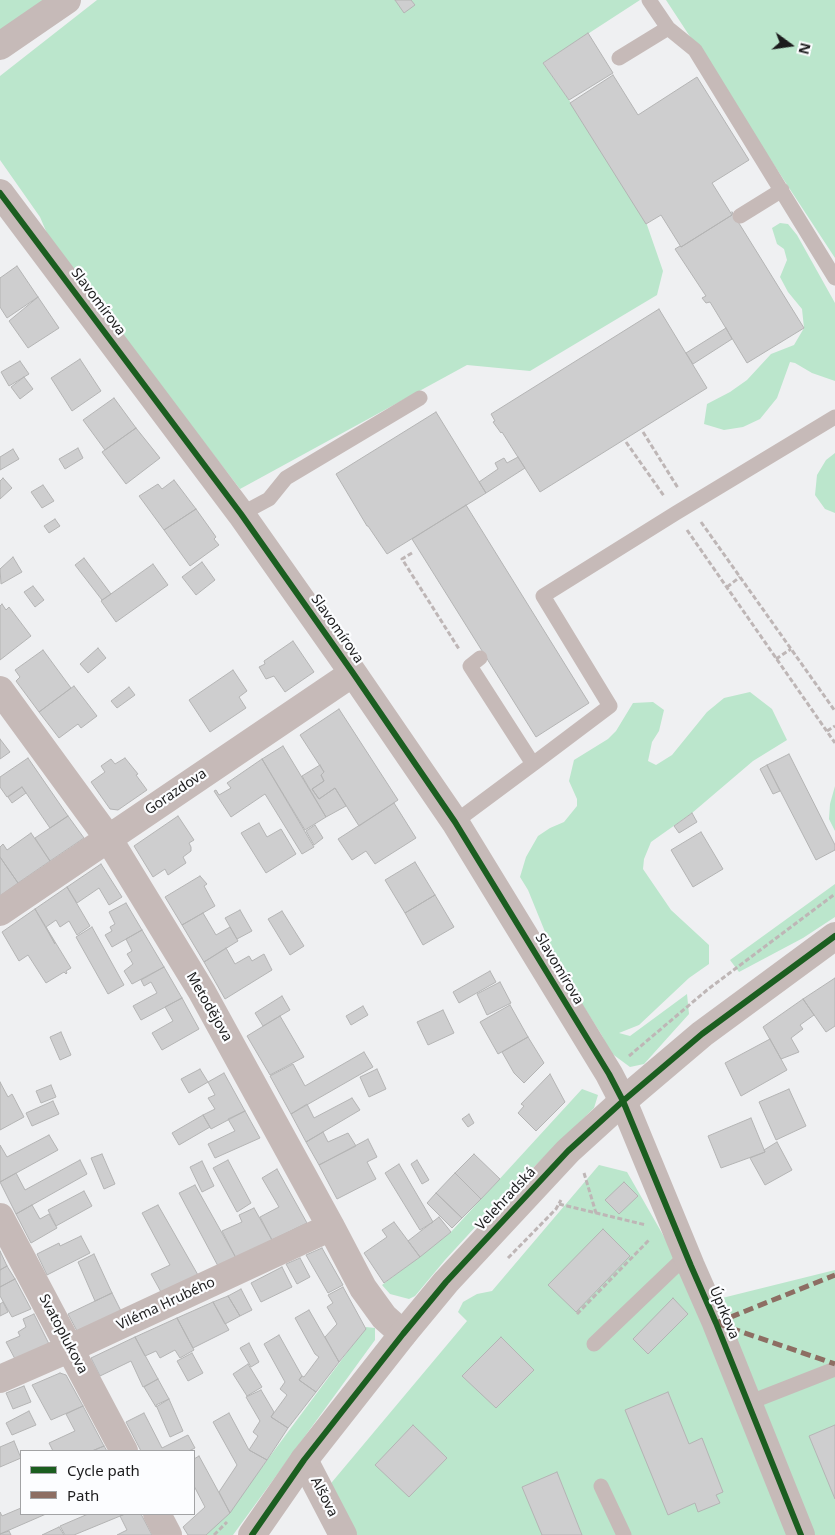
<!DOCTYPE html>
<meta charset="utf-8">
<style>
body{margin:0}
#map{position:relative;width:835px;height:1535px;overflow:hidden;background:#eff0f2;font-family:"Noto Sans",sans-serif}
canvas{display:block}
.legend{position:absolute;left:20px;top:1450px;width:175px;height:65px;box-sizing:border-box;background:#fcfdff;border:1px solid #a2a3a5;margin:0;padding:6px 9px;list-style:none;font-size:15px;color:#1c1c1d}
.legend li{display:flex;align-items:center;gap:10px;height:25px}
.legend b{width:25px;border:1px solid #a2a3a5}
.north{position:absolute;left:765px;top:20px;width:50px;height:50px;-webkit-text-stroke:4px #fcfdff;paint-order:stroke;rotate:104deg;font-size:14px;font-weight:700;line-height:20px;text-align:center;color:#1c1c1d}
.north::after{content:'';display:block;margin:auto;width:18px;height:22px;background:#1c1c1d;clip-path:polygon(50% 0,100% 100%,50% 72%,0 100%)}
</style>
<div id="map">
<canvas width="835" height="1535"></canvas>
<ul class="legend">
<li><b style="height:6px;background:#1b5e20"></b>Cycle path</li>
<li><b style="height:6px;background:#8d6e63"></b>Path</li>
</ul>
<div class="north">N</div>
</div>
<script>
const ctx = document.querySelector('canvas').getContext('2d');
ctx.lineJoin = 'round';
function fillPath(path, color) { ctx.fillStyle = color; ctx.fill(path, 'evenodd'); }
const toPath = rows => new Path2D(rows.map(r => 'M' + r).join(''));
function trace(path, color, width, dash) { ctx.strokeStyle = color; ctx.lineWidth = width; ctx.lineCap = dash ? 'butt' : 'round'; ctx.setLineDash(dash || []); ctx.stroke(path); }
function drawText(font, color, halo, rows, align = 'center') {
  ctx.font = font + ' "Noto Sans",sans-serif'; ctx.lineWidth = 4.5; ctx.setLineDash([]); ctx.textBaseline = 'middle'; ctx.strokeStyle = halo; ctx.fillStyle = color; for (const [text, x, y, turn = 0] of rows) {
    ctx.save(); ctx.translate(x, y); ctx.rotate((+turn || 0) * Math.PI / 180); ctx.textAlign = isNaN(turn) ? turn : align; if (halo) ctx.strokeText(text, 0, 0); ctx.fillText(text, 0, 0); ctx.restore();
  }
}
const green = toPath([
 [0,0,47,0,0,32],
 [97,0,640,0,543,63,569,100,646,222,663,271,657,295,530,371,467,365,240,489,52,245,40,217,0,160,0,76],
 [666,0,835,0,835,258],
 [780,223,788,224,797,235,835,303,835,381,812,373,795,363,790,362,777,398,760,419,743,427,724,430,704,424,707,404,730,392,747,380,771,354,794,345,804,328,802,309,788,292,780,277,787,260,784,249,777,244,772,228],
 [835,453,835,513,825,509,815,495,817,475,826,460],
 [750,692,772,709,787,740,753,761,692,813,651,842,644,859,643,869,671,910,709,945,709,964,689,978,639,1025,619,1033,630,1036,687,994,689,1014,644,1064,630,1067,611,1053,601,1034,561,971,528,890,520,877,526,857,538,836,550,828,564,822,577,806,577,799,569,781,574,760,608,739,616,731,633,703,653,702,664,710,659,731,652,742,648,761,656,765,672,755,707,712,724,698],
 [835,786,835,831,829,819,830,804],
 [835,884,835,917,803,938,739,972,730,960],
 [582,1089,598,1095,594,1108,500,1200,445,1260,415,1296,409,1299,390,1294,382,1285,451,1232],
 [599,1165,627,1172,702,1303,835,1270,835,1535,343,1535,322,1494,467,1321,458,1312,463,1302,477,1294,492,1291],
 [366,1327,375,1328,375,1340,233,1535,202,1535,230,1510]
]);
const building = toPath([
 [395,0,411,0,415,5,404,13,395,0],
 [588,33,613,73,569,100,543,63,588,33],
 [613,75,638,115,697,77,749,160,712,183,732,215,681,247,661,215,646,224,570,103,613,75],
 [732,212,804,328,747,363,710,302,706,303,702,298,706,296,675,249,680,246,681,247,732,215,732,212],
 [17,266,38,297,7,318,0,307,0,278,17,266],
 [38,297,59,328,28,348,9,321,38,297],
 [659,309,707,388,540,492,502,432,501,433,493,422,495,421,491,414,659,309],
 [726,328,732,339,693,364,686,353,726,328],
 [80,359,101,391,72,411,51,378,80,359],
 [20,361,29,374,9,386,1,372,20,361],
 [24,377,33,389,20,399,11,387,24,377],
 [114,398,136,428,105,450,83,420,114,398],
 [436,412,486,493,387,554,368,526,367,526,336,474,436,412],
 [136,428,160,458,126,484,102,452,136,428],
 [78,448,83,458,65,469,59,459,78,448],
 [13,449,19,459,0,470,0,457,13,449],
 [518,457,525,468,486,493,479,482,498,469,495,463,504,458,507,463,518,457],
 [3,478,12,488,0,499,0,481,3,478],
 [174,480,196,509,164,530,139,496,158,484,162,489,174,480],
 [43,485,54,501,42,508,31,492,43,485],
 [466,505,589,703,536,737,412,539,466,505],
 [196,509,216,537,214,539,219,545,190,566,164,530,196,509],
 [55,519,60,526,49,533,44,526,55,519],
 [13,557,22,572,1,584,0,569,13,557],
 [84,558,111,594,102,600,75,565,84,558],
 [202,562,215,580,196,595,182,577,202,562],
 [153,564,168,585,116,622,101,601,153,564],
 [33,586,44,600,35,607,24,592,33,586],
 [2,604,6,610,9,607,31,636,0,660,0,606,2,604],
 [293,641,314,672,285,692,274,676,266,679,259,667,265,664,264,661,293,641],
 [98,648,106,658,88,673,80,664,98,648],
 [43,650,71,688,39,712,16,681,20,677,15,670,43,650],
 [233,670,247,691,239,697,246,708,210,732,189,700,233,670],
 [74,686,97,716,81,728,78,724,59,738,39,712,74,686],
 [129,687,135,695,117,708,111,701,129,687],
 [339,709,398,800,359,826,335,788,319,799,312,789,324,781,321,775,324,772,300,735,339,709],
 [0,739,10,752,0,759,0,739],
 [283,746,326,817,305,830,262,759,283,746],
 [789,754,835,845,835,850,816,860,767,765,789,754],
 [28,758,68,816,50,828,22,787,7,797,0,787,0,777,28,758],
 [125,758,138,774,136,775,147,790,118,810,110,809,91,782,105,772,101,766,111,759,115,764,125,758],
 [262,759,314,847,302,854,265,794,231,817,214,791,216,790,219,795,231,788,227,783,262,759],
 [320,765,324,772,321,775,324,781,312,789,319,799,335,788,346,806,326,817,302,776,320,765],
 [767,765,780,791,773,794,760,769,767,765],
 [22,787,26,793,12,803,8,797,22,787],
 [394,803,416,838,375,864,366,851,352,860,338,839,394,803],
 [692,813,697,822,679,833,674,826,692,813],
 [68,816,84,838,50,861,35,838,68,816],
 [178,816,194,840,189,843,191,847,191,851,183,857,186,863,168,875,165,869,153,877,134,846,178,816],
 [259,823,267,837,281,829,296,854,266,873,241,833,259,823],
 [315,825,323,838,314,845,306,831,315,825],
 [701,832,723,869,693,887,671,850,701,832],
 [31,833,50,861,18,883,0,857,0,847,3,844,7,850,31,833],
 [0,857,18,883,0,896,0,857],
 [415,862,435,895,405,913,385,880,415,862],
 [101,864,122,897,109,905,99,888,77,903,67,887,101,864],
 [200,876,207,884,204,886,215,906,182,925,165,897,200,876],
 [67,887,90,926,77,935,69,921,60,927,56,920,46,927,55,944,35,909,67,887],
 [435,895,454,927,423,945,405,913,435,895],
 [126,903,142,930,112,947,105,935,112,931,110,927,115,924,109,912,126,903],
 [35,909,71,968,66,971,67,973,66,974,64,972,46,983,28,955,19,961,2,932,35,909],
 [240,910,252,931,237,939,225,918,240,910],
 [282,911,304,946,290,955,268,919,282,911],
 [203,913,216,935,230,927,238,941,204,962,182,925,203,913],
 [92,927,124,985,108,994,76,937,92,927],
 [142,930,164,967,132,984,124,971,133,964,127,954,132,951,126,939,142,930],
 [226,948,235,964,249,956,252,961,264,954,272,970,225,999,204,962,226,948],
 [164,967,182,998,141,1020,133,1006,157,993,151,982,144,986,141,980,164,967],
 [490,971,496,982,459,1003,453,992,490,971],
 [835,978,835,1026,826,1032,803,999,835,978],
 [500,982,511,1003,487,1015,477,994,500,982],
 [282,996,290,1010,263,1026,255,1013,282,996],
 [182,998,199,1029,162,1050,152,1033,173,1021,165,1007,182,998],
 [803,999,814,1015,800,1025,803,1029,791,1038,799,1052,781,1059,763,1027,803,999],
 [510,1005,528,1037,498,1054,480,1022,510,1005],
 [363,1006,368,1015,351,1025,346,1016,363,1006],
 [443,1010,454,1033,428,1045,417,1022,443,1010],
 [280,1016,304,1057,270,1075,247,1036,280,1016],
 [61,1032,71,1055,60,1060,50,1037,61,1032],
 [528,1037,544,1063,524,1083,514,1073,502,1052,528,1037],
 [770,1039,787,1070,741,1096,725,1063,770,1039],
 [364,1052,373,1067,291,1114,270,1076,293,1064,305,1086,364,1052],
 [200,1069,208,1082,189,1093,181,1079,200,1069],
 [377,1069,386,1089,369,1097,360,1077,377,1069],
 [224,1073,245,1111,211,1129,203,1115,215,1109,208,1098,215,1095,208,1082,224,1073],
 [550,1074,565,1102,536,1131,518,1113,524,1106,521,1104,550,1074],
 [0,1082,8,1097,12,1094,24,1117,0,1130,0,1082],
 [51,1085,56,1097,41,1103,36,1091,51,1085],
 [789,1089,806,1126,776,1140,759,1102,789,1089],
 [352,1098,360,1110,306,1142,291,1114,307,1104,314,1118,352,1098],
 [53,1101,59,1114,32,1126,26,1113,53,1101],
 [245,1111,260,1138,215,1158,208,1144,235,1131,228,1119,245,1111],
 [469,1114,474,1123,468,1127,462,1119,469,1114],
 [203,1115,210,1127,179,1145,172,1133,203,1115],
 [751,1118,765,1152,721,1168,708,1136,751,1118],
 [323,1132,328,1142,348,1133,356,1146,319,1165,306,1142,323,1132],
 [49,1135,58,1150,0,1182,0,1145,7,1157,49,1135],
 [368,1139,377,1157,367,1162,376,1179,337,1199,319,1165,368,1139],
 [777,1142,792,1170,765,1185,750,1158,765,1152,764,1150,777,1142],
 [102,1154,115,1184,104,1189,91,1158,102,1154],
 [474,1154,500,1179,481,1199,455,1173,474,1154],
 [80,1160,87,1174,16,1214,0,1182,16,1173,25,1190,80,1160],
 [228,1160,251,1203,237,1212,213,1168,228,1160],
 [417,1160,429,1180,422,1184,411,1164,417,1160],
 [202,1161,214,1186,202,1192,190,1167,202,1161],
 [399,1164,433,1222,420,1230,385,1173,399,1164],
 [277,1169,307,1223,272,1240,260,1217,279,1207,262,1178,277,1169],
 [455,1173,481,1199,462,1218,436,1193,455,1173],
 [624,1182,638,1196,619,1214,605,1200,624,1182],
 [195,1185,236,1258,218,1266,179,1193,195,1185],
 [84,1191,92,1206,56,1226,48,1210,84,1191],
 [436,1193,462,1218,452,1228,427,1203,436,1193],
 [32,1205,40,1219,49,1214,57,1228,31,1243,16,1214,32,1205],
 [158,1205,198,1275,161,1292,151,1274,170,1265,142,1213,158,1205],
 [254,1208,272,1240,236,1258,222,1231,242,1222,239,1215,254,1208],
 [439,1217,451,1232,420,1257,408,1241,439,1217],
 [394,1222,420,1257,384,1283,364,1253,387,1237,382,1230,394,1222],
 [603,1229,630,1256,576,1312,548,1285,603,1229],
 [81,1236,90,1253,47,1275,37,1254,59,1243,60,1246,81,1236],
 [322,1248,343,1285,328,1293,306,1255,322,1248],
 [0,1251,7,1266,0,1270,0,1251],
 [94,1254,112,1293,95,1301,78,1262,94,1254],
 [300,1258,310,1277,297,1284,286,1264,300,1258],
 [7,1266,15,1279,0,1287,0,1270,7,1266],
 [282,1267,292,1287,261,1302,251,1283,282,1267],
 [15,1279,31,1309,12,1317,0,1296,0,1287,15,1279],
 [343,1287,366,1329,339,1362,325,1337,337,1324,327,1307,333,1303,328,1295,343,1287],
 [241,1289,252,1310,240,1316,228,1296,241,1289],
 [112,1293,121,1311,77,1331,68,1314,112,1293],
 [228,1296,240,1316,225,1324,213,1302,228,1296],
 [673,1298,688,1314,648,1354,633,1339,673,1298],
 [3,1302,8,1312,0,1316,0,1304,3,1302],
 [213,1302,229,1330,193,1348,177,1318,213,1302],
 [309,1310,339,1362,316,1392,299,1380,302,1376,304,1377,319,1357,315,1354,295,1318,309,1310],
 [34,1314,49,1344,15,1359,6,1342,20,1336,18,1332,26,1327,23,1319,34,1314],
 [177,1318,194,1350,180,1358,175,1350,160,1358,156,1351,145,1356,135,1337,177,1318],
 [279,1335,302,1376,299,1380,316,1392,288,1428,271,1417,287,1395,280,1389,285,1382,264,1344,279,1335],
 [135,1337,158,1379,143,1387,131,1361,100,1376,91,1358,135,1337],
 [501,1337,534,1370,496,1408,462,1376,501,1337],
 [249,1343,259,1362,251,1367,240,1348,249,1343],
 [192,1353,203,1373,188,1381,177,1361,192,1353],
 [248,1364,262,1387,247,1396,233,1374,248,1364],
 [60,1373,66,1375,83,1406,51,1420,32,1385,60,1373],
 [158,1379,169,1399,156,1407,144,1387,158,1379],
 [24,1386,31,1402,13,1409,6,1393,24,1386],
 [261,1390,274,1412,271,1417,288,1428,267,1460,249,1450,258,1436,253,1432,260,1421,246,1397,261,1390],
 [668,1392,689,1444,702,1438,723,1492,716,1495,720,1503,698,1512,695,1503,668,1515,625,1410,668,1392],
 [169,1399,183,1431,170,1437,156,1405,169,1399],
 [83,1406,104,1446,92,1451,53,1451,49,1443,75,1431,66,1414,83,1406],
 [29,1411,36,1425,12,1435,6,1423,29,1411],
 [144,1413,162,1448,188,1435,195,1448,189,1451,141,1451,126,1422,144,1413],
 [229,1413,249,1450,267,1460,230,1513,219,1492,237,1465,213,1422,229,1413],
 [413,1425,447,1458,409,1497,375,1465,413,1425],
 [835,1425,835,1499,809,1436,835,1425],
 [14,1441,21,1458,0,1467,0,1447,14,1441],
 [104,1446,107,1451,92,1451,104,1446],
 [199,1456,230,1513,206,1535,188,1535,183,1527,205,1507,194,1486,194,1459,199,1456],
 [557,1472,582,1535,542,1535,522,1487,557,1472],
 [21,1508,21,1514,46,1514,0,1534,0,1512,2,1516,21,1508],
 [88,1514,125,1514,74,1535,65,1535,60,1526,88,1514],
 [125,1514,141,1514,152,1535,117,1535,127,1530,120,1516,125,1514],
 [59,1527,64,1535,42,1535,59,1527],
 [9,1531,11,1535,0,1535,0,1534,9,1531]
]);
const path = toPath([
 [643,432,678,488],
 [626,442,664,496],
 [701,522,835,711],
 [687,530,835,743],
 [412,553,402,559,459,649],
 [727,587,740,577],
 [776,659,791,649],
 [827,731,835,726],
 [629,1056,707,990,835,894],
 [584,1173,596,1213],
 [559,1204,646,1225],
 [508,1258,556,1209,561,1200],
 [577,1314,650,1239],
 [214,1535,227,1522]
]);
const service = toPath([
 [649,0,668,28],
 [619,58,668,28,695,50,835,278],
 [740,216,782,190],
 [241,514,269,499,286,478,420,398],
 [533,764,610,706,543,596,676,513,835,417],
 [455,822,533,764,470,666,480,658],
 [594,1344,687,1255],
 [748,1403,835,1369],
 [601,1486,624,1535]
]);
const minor = toPath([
 [0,46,67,0],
 [0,193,241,514,353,673,455,822,609,1074,623,1101,691,1266,716,1323,801,1535],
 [0,690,108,838,202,992,331,1227,363,1288,384,1317,403,1334],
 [0,912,353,673],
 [0,1217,124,1451],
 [0,1379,71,1348,331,1227],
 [304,1460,343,1535],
 [157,1514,168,1535]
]);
const tertiary = toPath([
 [252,1535,304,1460,403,1334,446,1282,568,1151,623,1101,702,1034,835,936]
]);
const quiet = toPath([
 [716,1323,835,1275],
 [716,1323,835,1364]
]);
const cycleway = toPath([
 [0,193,241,514,353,673,455,822,609,1074,623,1101,691,1266,716,1323,801,1535],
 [252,1535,304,1460,403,1334,446,1282,568,1151,623,1101,702,1034,835,936]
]);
const streetNames = [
 ["Slavomírova",98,302,53],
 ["Slavomírova",337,629,55],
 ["Gorazdova",176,792,-34],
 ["Slavomírova",559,969,59],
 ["Metodějova",209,1007,60],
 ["Velehradská",506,1199,-47],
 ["Viléma Hrubého",166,1304,-25],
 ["Úprkova",724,1313,67],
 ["Svatoplukova",63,1334,62],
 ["Alšova",324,1497,63]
];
fillPath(green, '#bbe6cc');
fillPath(building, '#cececf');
trace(building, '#b4b4b4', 1);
trace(path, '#beb6b6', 3, [5, 2.5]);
trace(service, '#c6bab8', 15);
trace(minor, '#c6bab8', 28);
trace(tertiary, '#c6bab8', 28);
trace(quiet, '#8d6e63', 5, [10, 5]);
trace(cycleway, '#1b5e20', 6);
drawText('14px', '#1c1c1d', '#fcfdff', streetNames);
</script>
